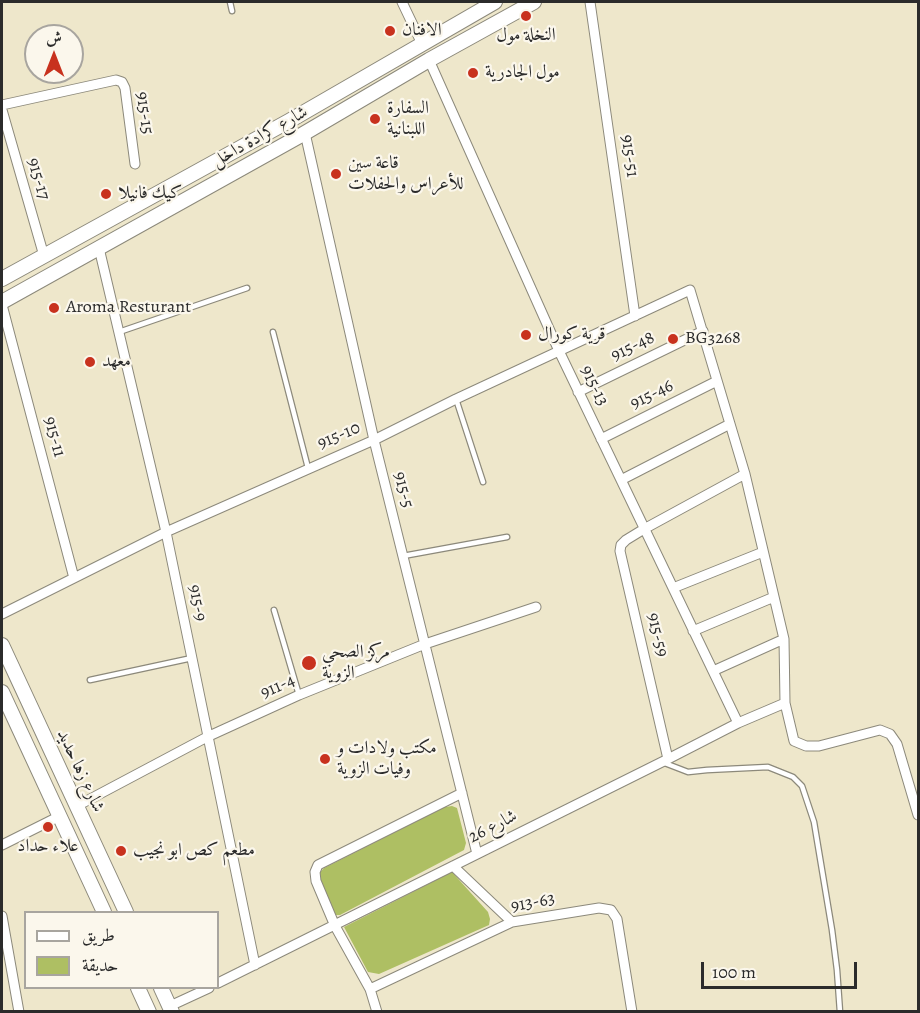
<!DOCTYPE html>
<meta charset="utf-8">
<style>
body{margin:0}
#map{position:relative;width:920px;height:1013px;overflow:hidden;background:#eee7cb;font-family:Alegreya,Amiri,serif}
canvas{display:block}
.frame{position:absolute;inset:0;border:3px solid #2b2b2b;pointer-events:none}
.legend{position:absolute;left:24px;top:911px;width:195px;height:78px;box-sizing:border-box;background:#fbf7ec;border:2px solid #a8a59f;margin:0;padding:8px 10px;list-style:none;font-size:18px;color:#2b2b2b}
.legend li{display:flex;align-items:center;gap:12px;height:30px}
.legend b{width:30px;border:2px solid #a8a59f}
.north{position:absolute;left:24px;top:24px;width:60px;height:60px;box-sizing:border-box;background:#fbf7ec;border:2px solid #a8a59f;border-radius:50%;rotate:0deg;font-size:16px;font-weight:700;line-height:24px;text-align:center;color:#2b2b2b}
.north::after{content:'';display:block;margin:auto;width:21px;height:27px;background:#c8321e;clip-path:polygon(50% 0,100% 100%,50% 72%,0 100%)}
.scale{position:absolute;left:701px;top:962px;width:156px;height:27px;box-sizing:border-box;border:3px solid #2b2b2b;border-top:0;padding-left:8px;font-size:18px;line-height:21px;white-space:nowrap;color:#2b2b2b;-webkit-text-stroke:4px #fbf7ec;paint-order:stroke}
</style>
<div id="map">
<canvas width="920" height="1013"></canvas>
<div class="frame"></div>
<ul class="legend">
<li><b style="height:8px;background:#fff"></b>طريق</li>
<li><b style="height:16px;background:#aebf63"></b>حديقة</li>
</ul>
<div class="north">ش</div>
<div class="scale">100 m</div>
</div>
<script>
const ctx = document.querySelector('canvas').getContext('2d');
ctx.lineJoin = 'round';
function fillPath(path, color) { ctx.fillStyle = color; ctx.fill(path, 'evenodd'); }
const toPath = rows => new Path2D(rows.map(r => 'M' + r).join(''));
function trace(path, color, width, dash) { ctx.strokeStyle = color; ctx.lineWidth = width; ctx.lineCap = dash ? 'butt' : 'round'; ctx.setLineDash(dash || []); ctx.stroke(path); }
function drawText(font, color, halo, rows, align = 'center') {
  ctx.font = font + ' Alegreya,Amiri,serif'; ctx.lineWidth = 4.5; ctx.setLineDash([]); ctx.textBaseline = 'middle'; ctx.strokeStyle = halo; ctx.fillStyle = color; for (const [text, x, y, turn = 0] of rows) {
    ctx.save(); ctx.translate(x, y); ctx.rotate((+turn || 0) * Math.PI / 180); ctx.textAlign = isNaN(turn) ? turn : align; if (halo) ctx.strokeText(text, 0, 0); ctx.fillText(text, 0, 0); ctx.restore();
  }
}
const green = toPath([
 [452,806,457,808,466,843,464,850,340,915,335,915,319,880,319,873,324,868,445,807],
 [452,872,488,912,490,919,489,925,379,974,368,972,344,927]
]);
const lane = toPath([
 [230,2,232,11],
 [119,332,247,288],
 [273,332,308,468],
 [456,399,483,482],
 [403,556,507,537],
 [274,610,299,695],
 [90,680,192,658],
 [662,762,688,772,707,770,768,767,793,777,802,786,814,822,832,930,837,970,840,1012]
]);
const street = toPath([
 [402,2,422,44],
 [590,2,635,316],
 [429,60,559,351,738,723],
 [2,105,116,80,122,82,125,88,135,164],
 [2,110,44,256],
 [305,133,374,440,477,854],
 [99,248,166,532,255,965],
 [2,305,74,578],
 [578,392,703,331],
 [601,439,717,381],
 [621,480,730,424],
 [673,588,763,552],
 [2,614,166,532,374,440,456,399,690,290,745,474,784,639,785,703,794,741,806,746,819,746,880,730,890,734,897,744,918,815],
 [693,631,774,597],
 [713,671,784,639],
 [668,759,620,551,621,545,626,540,644,529,745,474],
 [77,806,207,737,299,695,425,644,536,607],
 [2,845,60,816],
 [453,866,512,922],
 [2,916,19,1012],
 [218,983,668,759,738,723,785,703],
 [370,989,512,922,599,908,611,910,617,919,632,1012],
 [170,1006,209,988],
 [377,1012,370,989,335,926,316,881,315,872,318,865,462,793]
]);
const secondary = toPath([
 [2,279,289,121,495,2],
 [2,302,298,137,429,60,534,2],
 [2,645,126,912],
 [2,692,104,912],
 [138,988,149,1012],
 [161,988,172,1012]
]);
const markers = [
 [526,16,6,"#c8321e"],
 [390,31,6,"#c8321e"],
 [473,73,6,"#c8321e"],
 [375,119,6,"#c8321e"],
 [336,174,6,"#c8321e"],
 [106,194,6,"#c8321e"],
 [54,308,6,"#c8321e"],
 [526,335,6,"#c8321e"],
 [673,339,6,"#c8321e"],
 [90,362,6,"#c8321e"],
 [309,663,8,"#c8321e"],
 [325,759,6,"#c8321e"],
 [48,827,6,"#c8321e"],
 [121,851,6,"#c8321e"]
];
const poiNames = [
 ["الافنان",402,31],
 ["النخلة مول",526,36,"center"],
 ["مول الجادرية",485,73],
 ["السفارة",387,109],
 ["اللبنانية",387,130],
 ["قاعة سين",348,164],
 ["للأعراس والحفلات",348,185],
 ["كيك فانيلا",118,194],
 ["Aroma Resturant",66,308],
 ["قرية كورال",538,335],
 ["BG3268",685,339],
 ["معهد",102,362],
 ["مركز الصحي",322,653],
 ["الزوية",322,674],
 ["مكتب ولادات و",337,749],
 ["وفيات الزوية",337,770],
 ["علاء حداد",48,847,"center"],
 ["مطعم كص ابو نجيب",133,851]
];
const streetNames = [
 ["915-15",144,113,82],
 ["شارع كرادة داخل",260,137,-29],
 ["915-51",629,156,82],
 ["915-17",38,179,74],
 ["915-48",633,347,-26],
 ["915-13",594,386,64],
 ["915-46",652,395,-26],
 ["915-10",339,436,-23],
 ["915-11",54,437,75],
 ["915-5",403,490,76],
 ["915-9",197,603,79],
 ["915-59",657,635,77],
 ["911-4",278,687,-24],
 ["شارع زها حديد",80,771,65],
 ["شارع 26",493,827,-27],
 ["913-63",533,903,-11]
];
fillPath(green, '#aebf63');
trace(lane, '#8c897b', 7);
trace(street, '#8c897b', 11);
trace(secondary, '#8c897b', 16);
trace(lane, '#fff', 4.5);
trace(street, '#fff', 9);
trace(secondary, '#fff', 14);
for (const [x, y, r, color] of markers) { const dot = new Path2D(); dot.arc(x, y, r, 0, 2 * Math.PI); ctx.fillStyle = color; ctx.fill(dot); trace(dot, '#fbf7ec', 2); }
drawText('18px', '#2b2b2b', '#fbf7ec', poiNames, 'left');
drawText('18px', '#2b2b2b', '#fbf7ec', streetNames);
</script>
